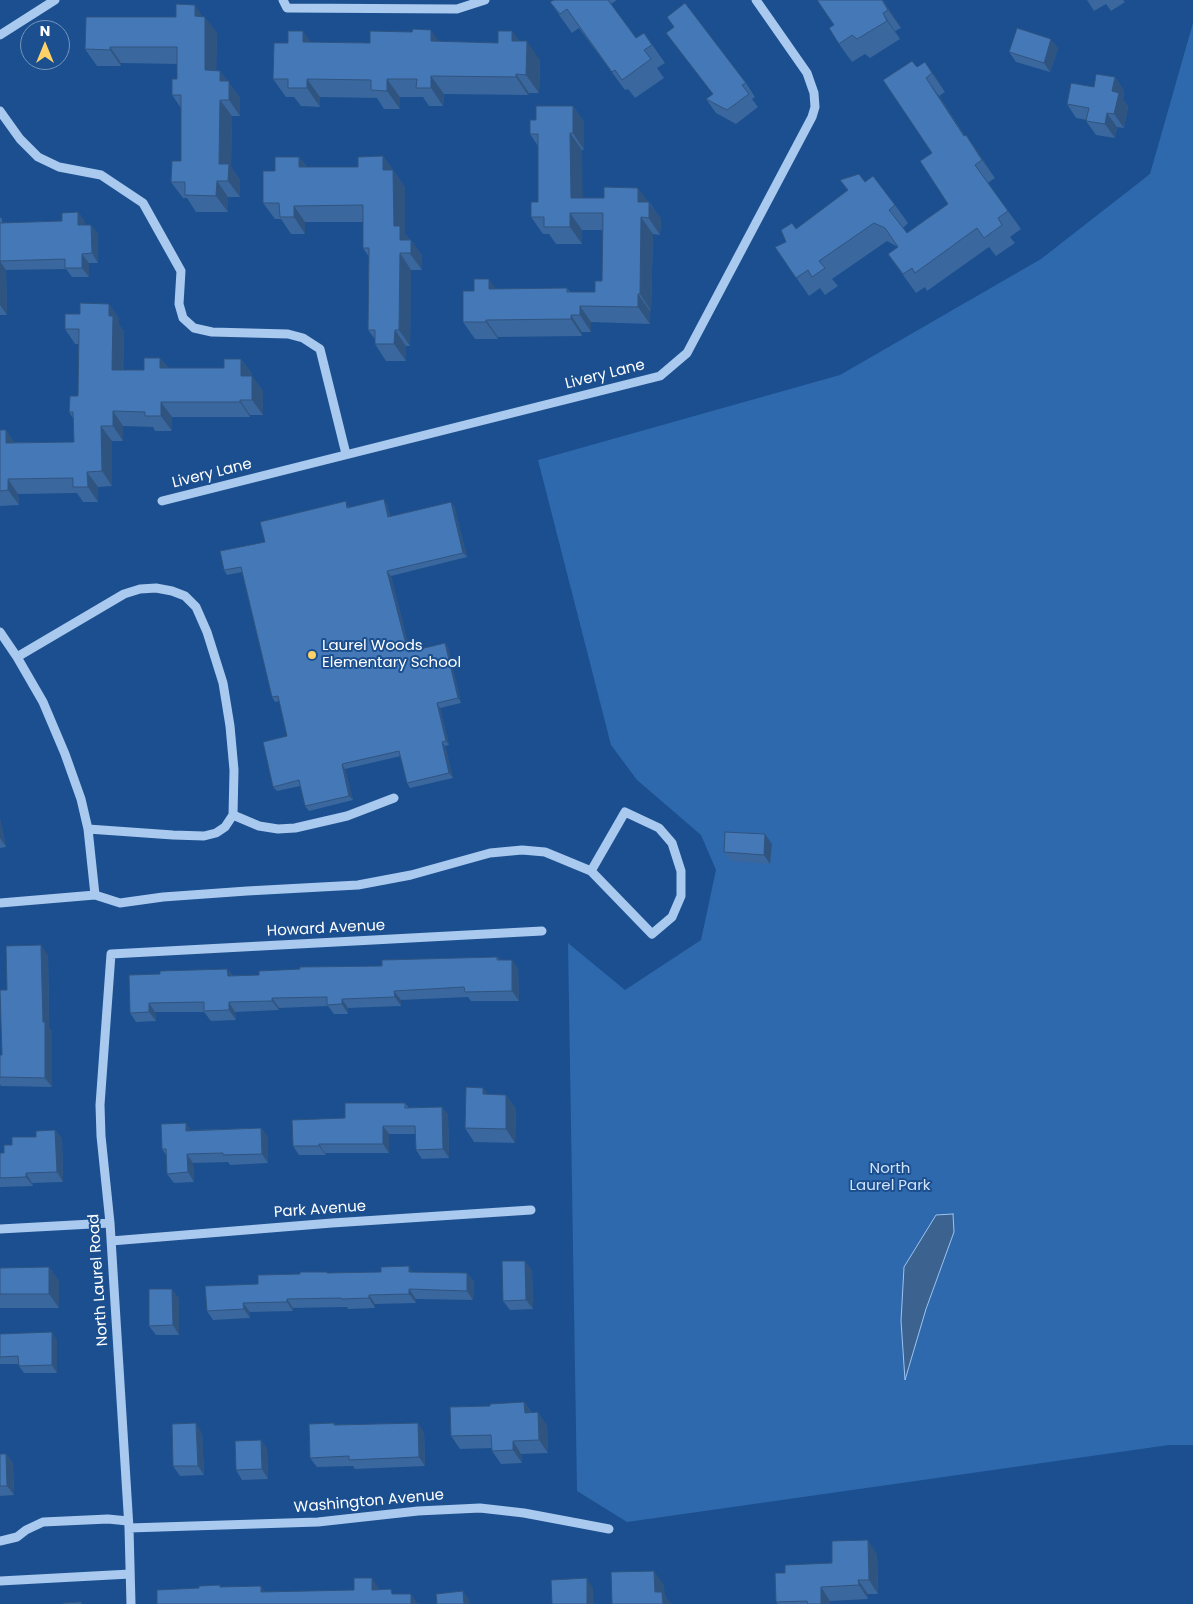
<!DOCTYPE html>
<style>
body{margin:0}
#map{position:relative;width:1193px;height:1604px;overflow:hidden;background:#1b4f8f;font-family:Poppins,sans-serif}
canvas{display:block}
.north{position:absolute;left:20px;top:20px;width:50px;height:50px;box-sizing:border-box;background:#1b4f8f;border:1px solid #7695bc;border-radius:50%;rotate:0deg;font-size:14px;font-weight:700;line-height:20px;text-align:center;color:#fff}
.north::after{content:'';display:block;margin:auto;width:18px;height:22px;background:#ffd166;clip-path:polygon(50% 0,100% 100%,50% 72%,0 100%)}
</style>
<div id="map">
<canvas width="1193" height="1604"></canvas>
<div class="north">N</div>
</div>
<script>
const ctx = document.querySelector('canvas').getContext('2d');
ctx.lineJoin = 'round';
function fillPath(path, color) { ctx.fillStyle = color; ctx.fill(path, 'evenodd'); }
const toPath = rows => new Path2D(rows.map(r => 'M' + r).join(''));
function trace(path, color, width, dash) { ctx.strokeStyle = color; ctx.lineWidth = width; ctx.lineCap = dash ? 'butt' : 'round'; ctx.setLineDash(dash || []); ctx.stroke(path); }
function drawText(font, color, halo, rows, align = 'center') {
  ctx.font = font + ' Poppins,sans-serif'; ctx.lineWidth = 4; ctx.setLineDash([]); ctx.textBaseline = 'middle'; ctx.strokeStyle = halo; ctx.fillStyle = color; for (const [text, x, y, turn = 0] of rows) {
    ctx.save(); ctx.translate(x, y); ctx.rotate((+turn || 0) * Math.PI / 180); ctx.textAlign = isNaN(turn) ? turn : align; if (halo) ctx.strokeText(text, 0, 0); ctx.fillText(text, 0, 0); ctx.restore();
  }
}
const green = toPath([
 [1193,23,1193,1445,1169,1445,627,1522,577,1491,568,943,625,990,701,940,716,870,701,835,637,780,611,745,538,460,840,375,1041,259,1150,174]
]);
const water = toPath([
 [953,1214,954,1232,926,1309,905,1380,901,1321,904,1267,936,1215,953,1214]
]);
const minor = toPath([
 [283,0,287,8,457,9,485,0],
 [0,35,55,0],
 [0,111,20,139,38,157,59,167,101,175,143,203,181,271,179,304,183,318,194,328,212,332,288,334,303,338,320,349,346,454],
 [162,501,660,376,687,353,812,117,815,107,814,93,807,73,756,0],
 [0,632,17,657,43,702,65,754,81,799,88,829,95,895],
 [17,657,124,594,140,589,156,588,172,591,185,596,196,607,207,632,223,683,230,726,234,770,233,815,225,827,216,833,204,836,173,835,88,829],
 [233,815,259,826,278,829,295,828,347,816,394,798],
 [0,903,95,895,120,903,163,897,247,891,358,885,411,875,490,853,522,850,545,852,591,871,652,934,672,917,681,896,681,871,672,843,659,828,625,812,591,871],
 [0,1229,110,1223],
 [111,1241,332,1223,531,1210],
 [129,1528,318,1522,418,1511,480,1508,524,1513,609,1529],
 [0,1541,17,1537,26,1530,43,1522,108,1519,128,1521],
 [0,1581,130,1574],
 [131,1604,129,1528,110,1223,101,1136,100,1105,111,954,542,931]
]);
const wall = toPath([
 [554,0,617,0,611,4,636,38,644,33,665,63,657,68,664,78,635,98,628,89,625,90,579,28,572,33,550,2],
 [883,0,901,28,895,31,900,39,870,58,865,54,852,62,839,44],
 [1087,0,1123,0,1125,2,1111,11,1106,4,1094,11],
 [203,17,217,33,216,70,220,71,240,98,240,116,232,116,231,167,240,180,240,197,228,197,228,212,196,212,187,198,183,198,171,182,181,161,181,108,172,95,177,79,177,64,121,63,121,66,97,66,85,49],
 [512,31,519,41,540,60,539,93,529,93,528,95,444,94,443,106,429,106,423,97,400,97,400,109,384,109,377,98,320,97,320,107,301,106,294,97,286,97,273,79,288,43,311,42,370,43,440,42,498,43],
 [666,33,746,83,755,97,752,99,758,107,736,124,716,113,706,99,713,94],
 [1058,48,1050,72,1016,62,1009,52],
 [925,62,945,92,939,96,965,136,966,135,995,178,988,183,1021,229,1010,237,1015,243,996,256,989,247,927,291,925,287,916,293,888,254,898,247,887,241,832,279,838,286,825,295,820,288,809,296,775,247,786,242,796,229,848,191,840,180,865,182,895,205,908,223,903,228,907,233,948,204,932,153,917,67],
 [1115,77,1124,91,1123,99,1128,107,1124,128,1117,127,1115,138,1096,135,1086,121,1087,120,1076,118,1067,104,1094,87],
 [573,106,584,122,584,150,582,150,582,198,649,202,661,219,660,235,653,234,651,311,650,311,650,324,591,322,591,332,582,332,582,336,498,337,498,339,475,339,463,322,489,279,495,289,567,288,570,292,595,292,602,281,603,230,582,230,582,244,556,244,549,234,543,234,531,217,538,202,538,146,530,134,536,120],
 [383,156,405,187,405,234,410,240,411,240,422,256,422,270,411,270,410,346,406,346,406,361,386,361,375,344,375,339,368,330,369,257,363,248,363,222,305,222,305,234,291,234,281,219,275,219,263,203,275,171,299,157,307,167,358,167],
 [78,212,85,222,85,225,91,225,98,234,98,263,89,263,89,277,72,277,66,269,6,270,7,315,0,315,0,217,2,219,2,223,62,221],
 [109,304,119,319,119,325,124,331,123,370,144,370,160,358,168,368,224,368,241,359,252,374,252,376,263,391,263,415,250,415,250,417,172,417,172,431,155,431,153,427,123,426,123,441,112,441,112,486,98,487,98,502,83,502,77,493,18,494,19,505,0,506,0,430,14,442,74,442,73,418,69,412,78,396,79,344,75,344,65,329,80,314],
 [387,504,390,516,454,506,467,557,391,576,410,652,445,643,448,648,461,703,440,708,449,745,445,746,453,778,410,788,407,783,401,756,345,769,353,800,309,811,305,806,300,786,277,791,273,787,287,736,279,701,275,702,272,697,242,572,227,575,224,570,265,542,349,506,349,508],
 [0,819,6,847,0,848],
 [772,844,770,864,731,861,724,852],
 [48,955,49,1028,52,1032,52,1087,1,1086,0,1084,0,1055,2,1055,7,990],
 [497,957,500,960,512,960,518,969,519,1001,471,1001,468,997,401,1000,401,1006,348,1008,348,1014,334,1014,328,1006,279,1008,279,1010,235,1012,236,1020,211,1021,204,1012,155,1012,156,1021,136,1022,130,1013,160,974,227,969,233,976,259,975],
 [483,1088,488,1095,506,1095,516,1109,515,1143,474,1142,465,1128],
 [405,1103,409,1108,442,1107,448,1115,449,1158,422,1159,416,1150,416,1134,389,1134,389,1153,325,1153,326,1155,299,1155,293,1146,345,1118],
 [261,1128,268,1137,268,1163,230,1165,228,1162,193,1163,194,1182,174,1183,167,1174,166,1155,162,1149,191,1130],
 [55,1130,62,1139,63,1182,32,1183,33,1186,0,1187,0,1153,4,1153,12,1145],
 [49,1267,59,1281,59,1308,0,1308,0,1268],
 [532,1270,533,1309,510,1310,503,1301],
 [327,1272,328,1273,413,1272,467,1273,474,1282,473,1300,416,1299,416,1303,375,1304,375,1308,348,1309,347,1307,293,1308,293,1311,250,1312,250,1318,213,1320,207,1311,258,1284,300,1274],
 [179,1298,179,1335,156,1335,149,1326],
 [0,1334,57,1340,57,1373,24,1373,19,1366,19,1364,0,1364],
 [524,1402,532,1413,547,1425,548,1453,521,1454,522,1463,501,1464,492,1451,492,1448,460,1449,451,1436,490,1406],
 [334,1423,336,1425,424,1432,425,1466,355,1469,353,1466,317,1467,310,1458],
 [202,1433,204,1475,180,1476,173,1466],
 [261,1440,267,1449,268,1479,242,1480,236,1470],
 [0,1454,6,1454,13,1463,14,1495,0,1496],
 [877,1554,878,1594,868,1594,868,1599,830,1601,830,1604,778,1604,776,1602,785,1573]
]);
const shadedWall = toPath([
 [882,0,892,13,901,28,888,10],
 [195,5,205,20,205,17,217,33,216,87,205,70,195,16],
 [884,15,895,31,900,39,887,21],
 [431,30,444,48,431,41],
 [303,31,316,49,303,42],
 [512,31,525,49,512,41],
 [1051,39,1058,48,1050,72,1044,63],
 [527,41,540,60,539,93,526,75],
 [110,47,121,63,121,66,110,50],
 [925,62,938,80,945,92,932,73],
 [220,71,240,98,240,116,229,100,220,81],
 [516,74,529,93,528,95,516,77],
 [431,76,444,94,443,106,431,88],
 [1115,77,1124,91,1123,99,1128,107,1124,128,1114,114,1112,91],
 [926,78,939,96,977,155,964,136],
 [307,79,320,97,320,107,307,88],
 [387,79,400,97,400,109,387,91],
 [220,100,232,116,231,167,240,180,240,197,228,181,219,164],
 [573,106,584,122,584,150,573,133],
 [1107,113,1117,127,1115,138,1105,124],
 [570,133,582,150,583,213,571,198],
 [966,135,979,153,995,178,982,160],
 [383,156,405,187,405,234,411,242,411,240,422,256,422,270,400,240,394,226,383,170],
 [299,157,311,173,299,167],
 [217,181,228,197,228,212,216,196],
 [638,188,661,219,660,235,638,202],
 [294,206,305,222,305,234,294,217],
 [78,212,85,222,85,234,78,225],
 [570,213,582,230,582,244,570,227],
 [641,217,653,234,651,311,640,294],
 [91,225,98,234,98,263,92,253],
 [400,253,411,270,410,346,399,330],
 [82,254,89,263,89,277,82,268],
 [0,261,6,270,7,315,0,305],
 [489,279,501,296,489,289],
 [638,294,650,311,650,324,638,307],
 [109,304,119,319,119,325,124,331,122,385,112,370,109,316],
 [580,306,591,322,591,332,580,315],
 [571,315,582,332,582,336,571,319],
 [486,320,498,337,498,339,486,322],
 [395,330,406,346,406,361,394,344],
 [160,358,171,373,160,368],
 [241,359,252,374,252,391,241,376],
 [252,376,263,391,263,415,252,400],
 [240,400,250,415,250,417,240,402],
 [161,402,172,417,172,431,161,416],
 [113,411,123,426,123,441,113,426],
 [101,426,112,441,112,486,102,471],
 [6,430,16,445,6,443],
 [87,472,98,487,98,502,88,487],
 [8,479,18,494,19,505,8,490],
 [384,499,387,504,391,522,388,517],
 [451,502,454,506,467,557,463,553],
 [387,571,391,576,411,657,408,652],
 [445,643,448,648,461,703,458,698],
 [437,703,440,708,449,745,446,741],
 [442,742,445,746,453,778,449,773],
 [342,764,345,769,353,800,349,796],
 [0,819,6,847,0,838],
 [765,834,772,844,770,864,764,855],
 [41,945,48,955,49,1028,52,1032,52,1087,45,1078,43,1022],
 [512,960,518,969,519,1001,512,991],
 [227,969,234,978,228,976],
 [394,991,401,1000,401,1006,395,997],
 [272,998,279,1008,279,1010,272,1001],
 [342,999,348,1008,348,1014,342,1004],
 [229,1002,235,1012,236,1020,229,1010],
 [149,1003,155,1012,156,1021,149,1012],
 [483,1088,493,1101,483,1094],
 [506,1095,516,1109,515,1143,506,1129],
 [442,1107,448,1115,449,1158,443,1149],
 [186,1123,192,1132,186,1131],
 [383,1126,389,1134,389,1153,383,1144],
 [261,1128,268,1137,268,1163,262,1154],
 [55,1130,62,1139,63,1182,57,1172],
 [319,1144,325,1153,326,1155,319,1146],
 [187,1154,193,1163,194,1182,188,1172],
 [26,1173,32,1183,33,1186,26,1177],
 [525,1261,532,1270,533,1309,526,1300],
 [409,1266,415,1276,409,1272],
 [49,1267,59,1281,59,1308,49,1294],
 [467,1273,474,1282,473,1300,467,1291],
 [172,1289,179,1298,179,1335,173,1325],
 [409,1289,416,1299,416,1303,409,1294],
 [369,1295,375,1304,375,1308,369,1298],
 [287,1299,293,1308,293,1311,287,1302],
 [243,1303,250,1312,250,1318,244,1309],
 [52,1332,57,1340,57,1373,52,1365],
 [524,1402,533,1415,525,1413],
 [538,1412,547,1425,548,1453,539,1440],
 [196,1423,202,1433,204,1475,198,1466],
 [418,1423,424,1432,425,1466,419,1457],
 [261,1440,267,1449,268,1479,262,1469],
 [513,1441,521,1454,522,1463,513,1450],
 [6,1454,13,1463,14,1495,7,1486],
 [868,1540,877,1554,878,1594,869,1580],
 [654,1571,664,1585,665,1595,671,1604,663,1604,655,1592],
 [372,1578,380,1590,372,1590],
 [587,1578,593,1588,594,1604,587,1604],
 [858,1580,868,1594,868,1599,859,1585],
 [261,1586,269,1598,261,1592],
 [821,1587,830,1601,830,1604,821,1604],
 [463,1591,469,1600,470,1604,464,1604],
 [411,1594,418,1604,411,1604]
]);
const building = toPath([
 [554,0,608,0,636,38,644,33,652,45,644,50,651,59,622,80,615,70,612,72,567,9,560,14,550,2,554,0],
 [817,0,882,0,888,10,883,13,887,21,857,39,852,35,839,44,829,28,834,25,817,0],
 [685,3,746,83,742,85,749,94,727,110,706,99,713,94,666,33,674,27,667,17,685,3],
 [176,4,195,5,195,16,205,17,205,70,220,71,220,81,229,81,229,100,220,100,219,164,229,164,228,181,217,181,216,196,185,195,185,182,171,182,172,161,181,161,181,95,172,95,172,79,177,79,177,47,110,47,110,50,85,49,86,17,176,17,176,4],
 [1017,28,1051,39,1044,63,1009,52,1017,28],
 [413,29,431,30,431,41,498,43,498,31,512,31,512,41,527,41,526,75,516,74,516,77,431,76,431,88,416,88,417,79,387,79,387,91,371,90,371,80,307,79,307,88,288,88,288,79,273,79,274,43,288,43,288,31,303,31,303,42,370,43,370,31,412,32,413,29],
 [912,61,917,67,925,62,932,73,926,78,964,136,966,135,982,160,975,165,1008,211,998,218,1002,225,984,238,977,228,915,273,912,268,903,274,888,254,898,247,885,228,874,223,819,261,825,268,812,277,808,270,796,278,775,247,786,242,781,230,792,223,796,229,848,190,840,180,859,174,865,182,873,176,895,205,889,210,907,233,948,204,920,161,932,153,883,80,912,61],
 [1096,74,1115,77,1112,91,1119,93,1114,114,1107,113,1105,124,1086,121,1089,108,1067,104,1071,83,1094,87,1096,74],
 [536,106,573,106,573,133,570,133,571,198,604,198,604,187,638,188,638,202,649,202,649,218,641,217,640,294,638,294,638,307,580,306,580,315,571,315,571,319,486,320,486,322,463,322,463,291,474,291,474,279,489,279,489,289,567,288,567,292,595,292,595,281,602,281,603,213,570,213,570,227,544,227,544,217,531,217,531,202,538,202,538,134,530,134,530,120,536,120,536,106],
 [383,156,383,170,393,170,394,226,400,226,400,240,411,240,411,253,400,253,399,330,395,330,394,344,375,344,375,330,368,330,369,248,363,248,363,205,294,206,294,217,280,217,279,203,263,203,263,171,275,171,275,157,299,157,299,167,358,167,358,157,383,156],
 [78,212,78,225,91,225,92,253,82,254,82,268,65,268,65,259,0,261,0,223,62,221,62,213,78,212],
 [80,303,109,304,109,316,113,316,112,370,144,370,144,358,160,358,160,368,224,368,224,359,241,359,241,376,252,376,252,400,240,400,240,402,161,402,161,416,145,416,145,412,113,411,113,426,101,426,102,471,87,472,88,487,73,487,73,478,8,479,8,490,0,491,0,430,6,430,6,443,74,442,73,412,69,412,70,396,78,396,79,329,65,329,65,314,80,314,80,303],
 [384,499,388,517,451,502,463,553,387,571,408,652,445,643,458,698,437,703,446,741,442,742,449,773,407,783,399,751,342,764,349,796,305,806,299,780,273,787,263,742,287,736,278,696,272,697,241,567,224,570,220,551,265,542,260,522,346,501,347,508,384,499],
 [725,832,765,834,764,855,724,852,725,832],
 [41,945,43,1022,45,1022,45,1078,0,1077,0,1055,2,1055,0,990,7,990,6,946,41,945],
 [497,957,497,960,512,960,512,991,465,992,464,987,394,991,395,997,342,999,342,1004,327,1005,327,997,272,998,272,1001,229,1002,229,1010,204,1011,204,1002,149,1003,149,1012,130,1013,129,975,160,974,160,971,227,969,228,976,259,975,259,971,300,969,300,967,382,966,382,960,497,957],
 [466,1087,483,1088,483,1094,506,1095,506,1129,465,1128,466,1087],
 [345,1103,405,1103,405,1108,442,1107,443,1149,416,1150,415,1126,383,1126,383,1144,319,1144,319,1146,293,1146,292,1120,345,1118,345,1103],
 [186,1123,186,1131,261,1128,262,1154,223,1155,223,1153,187,1154,188,1172,167,1174,166,1149,162,1149,161,1124,186,1123],
 [55,1130,57,1172,26,1173,26,1177,0,1178,0,1153,4,1153,4,1145,12,1145,12,1137,36,1137,36,1131,55,1130],
 [502,1261,525,1261,526,1300,503,1301,502,1261],
 [409,1266,409,1272,467,1273,467,1291,409,1289,409,1294,369,1295,369,1298,341,1299,341,1298,287,1299,287,1302,243,1303,244,1309,207,1311,205,1286,258,1284,258,1275,300,1274,300,1272,327,1272,327,1273,381,1272,381,1267,409,1266],
 [49,1267,49,1294,0,1294,0,1268,49,1267],
 [149,1289,172,1289,173,1325,149,1326,149,1289],
 [52,1332,52,1365,19,1366,18,1356,0,1357,0,1334,52,1332],
 [524,1402,525,1413,538,1412,539,1440,513,1441,513,1450,492,1451,491,1435,451,1436,450,1407,490,1406,490,1404,524,1402],
 [196,1423,198,1466,173,1466,172,1424,196,1423],
 [334,1423,334,1425,418,1423,419,1457,349,1460,349,1456,310,1458,309,1424,334,1423],
 [261,1440,262,1469,236,1470,235,1441,261,1440],
 [0,1454,6,1454,7,1486,0,1486,0,1454],
 [868,1540,869,1580,858,1580,859,1585,821,1587,821,1604,808,1604,807,1601,776,1602,775,1573,785,1573,785,1565,832,1563,832,1541,868,1540],
 [654,1571,655,1592,662,1592,663,1604,612,1604,611,1572,654,1571],
 [354,1578,372,1578,372,1590,391,1589,392,1594,411,1594,411,1604,157,1604,157,1590,199,1588,199,1586,220,1585,220,1587,261,1586,261,1592,354,1590,354,1578],
 [587,1578,587,1604,552,1604,551,1580,587,1578],
 [463,1591,464,1604,437,1604,436,1594,463,1591],
 [81,1602,82,1604,63,1604,63,1603,81,1602]
]);
const markers = [
 [312,655,5,"#ffd166"]
];
const streetNames = [
 ["Livery Lane",605,375,-14],
 ["Livery Lane",212,474,-14],
 ["Howard Avenue",326,929,-3],
 ["Park Avenue",320,1210,-4],
 ["North Laurel Road",99,1280,-94],
 ["Washington Avenue",369,1502,-5]
];
const poiNames = [
 ["Laurel Woods",322,646],
 ["Elementary School",322,663]
];
const parkNames = [
 ["North",890,1169],
 ["Laurel Park",890,1186]
];
fillPath(green, '#2e69ad');
fillPath(water, '#3c6290');
trace(water, '#9cc4f0', 1);
trace(minor, '#a9c9ee', 9);
fillPath(wall, '#3a679d');
fillPath(shadedWall, '#305480');
fillPath(building, '#4478b7');
trace(building, '#305480', 1);
for (const [x, y, r, color] of markers) { const dot = new Path2D(); dot.arc(x, y, r, 0, 2 * Math.PI); ctx.fillStyle = color; ctx.fill(dot); trace(dot, '#1b4f8f', 2); }
drawText('15px', '#fff', '#1b4f8f', streetNames);
drawText('15px', '#fff', '#1b4f8f', poiNames, 'left');
drawText('15px', '#cfe3fa', '#1b4f8f', parkNames);
</script>
